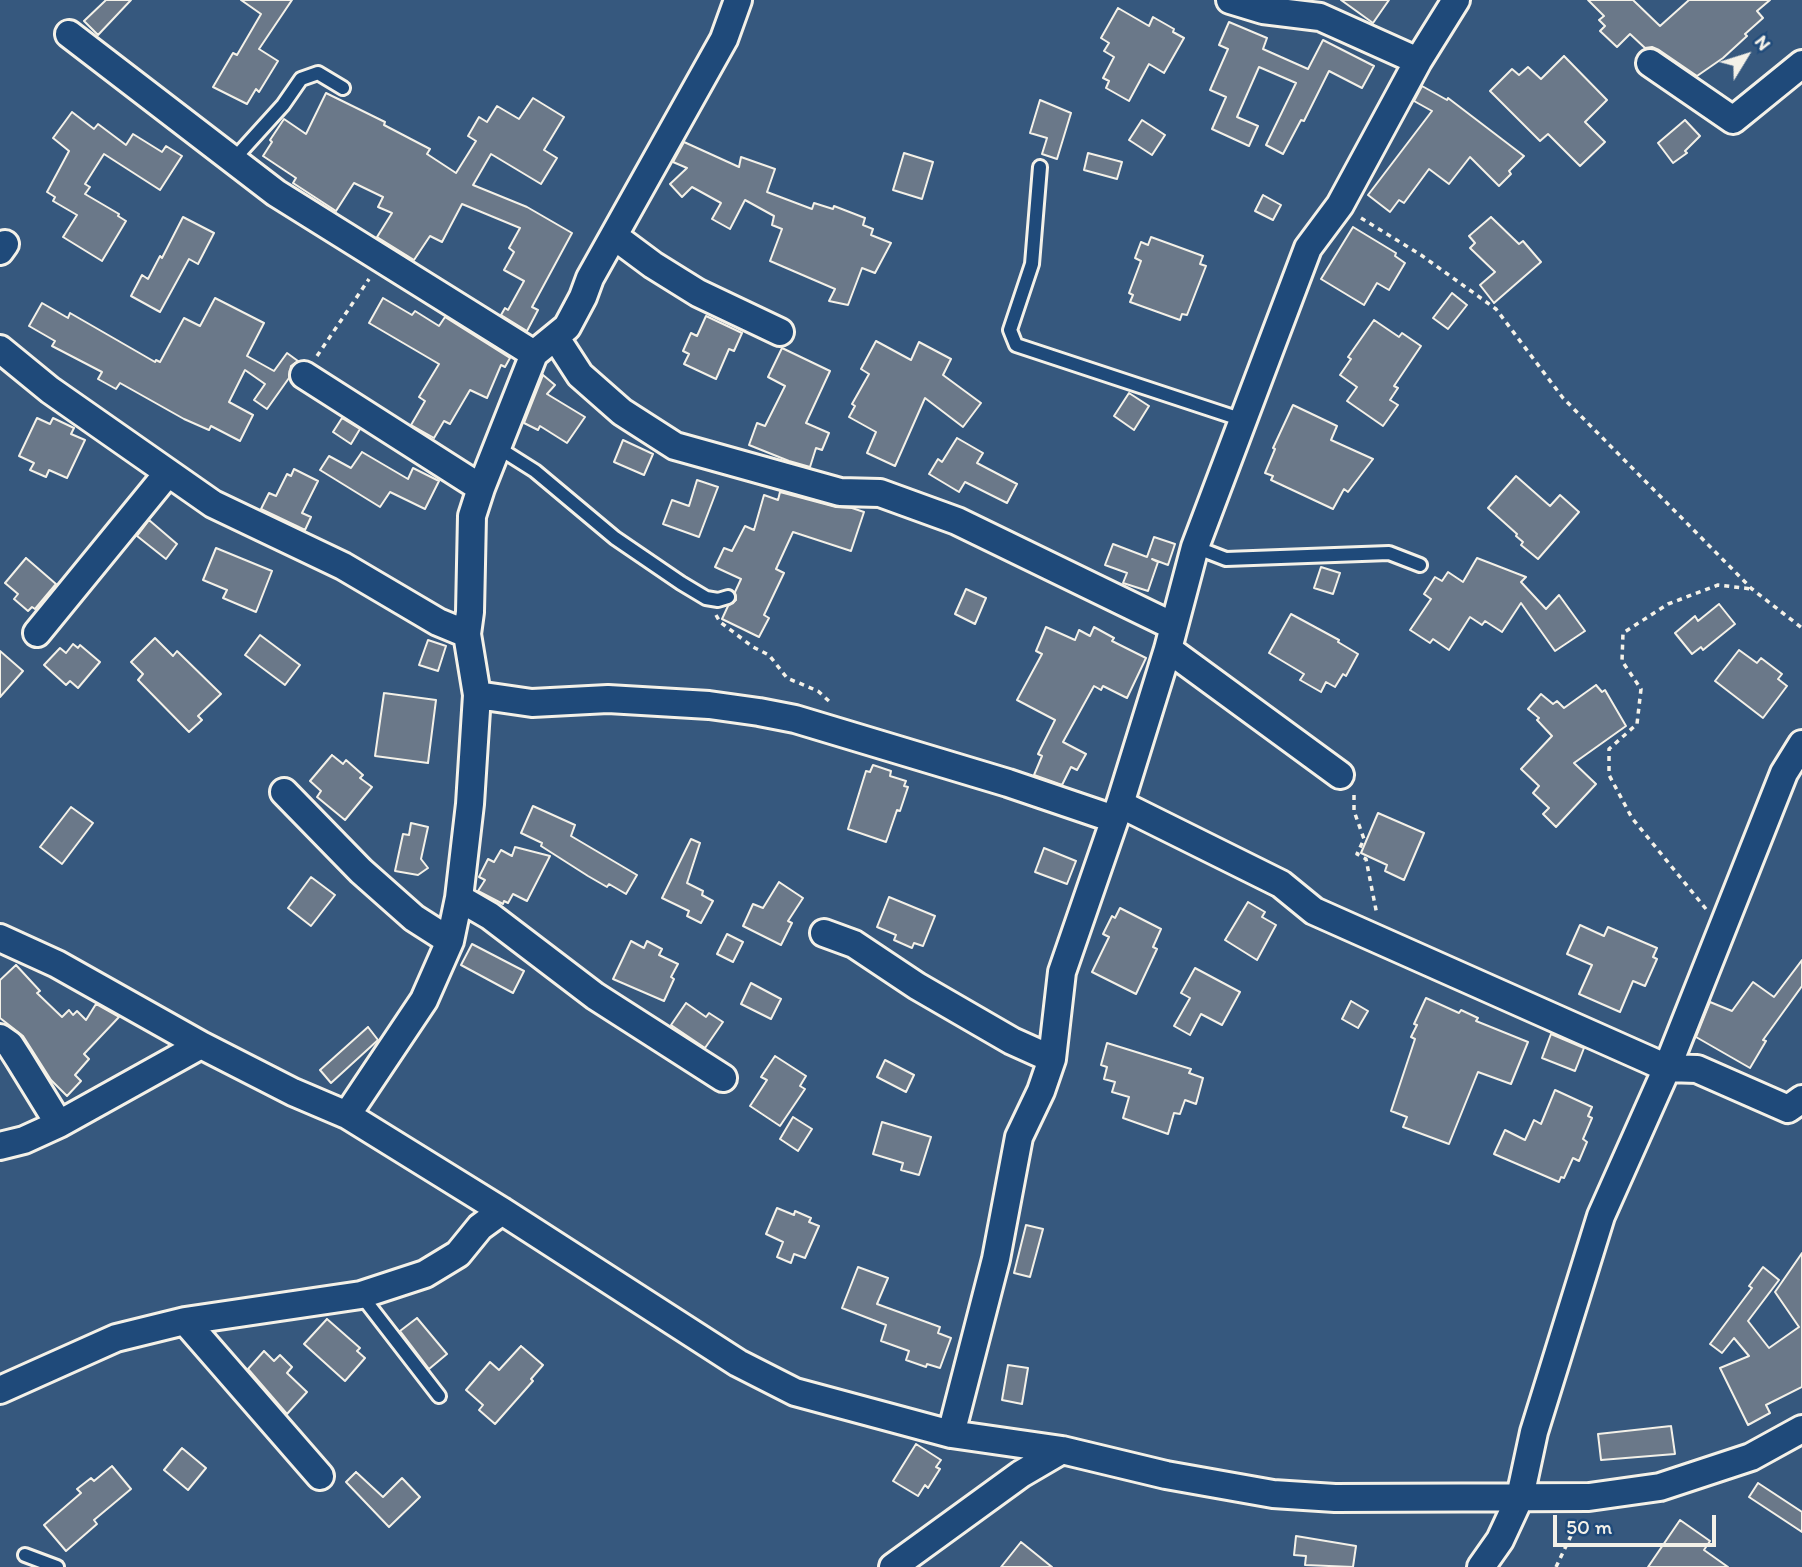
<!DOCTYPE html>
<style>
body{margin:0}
#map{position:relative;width:1802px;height:1567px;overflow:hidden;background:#36587e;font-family:Itim,sans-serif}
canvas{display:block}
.north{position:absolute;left:1711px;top:21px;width:70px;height:70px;-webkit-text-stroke:5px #1f4a7a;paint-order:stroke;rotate:52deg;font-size:19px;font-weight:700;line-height:28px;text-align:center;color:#f4f1e8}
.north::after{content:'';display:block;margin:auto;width:24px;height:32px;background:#f4f1e8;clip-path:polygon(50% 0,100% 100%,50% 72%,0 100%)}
.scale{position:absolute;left:1553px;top:1515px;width:163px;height:32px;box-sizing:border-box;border:4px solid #f4f1e8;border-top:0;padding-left:9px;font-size:21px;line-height:24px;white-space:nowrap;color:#f4f1e8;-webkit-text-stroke:5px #1f4a7a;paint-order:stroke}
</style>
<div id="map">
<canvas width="1802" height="1567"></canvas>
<div class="north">N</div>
<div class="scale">50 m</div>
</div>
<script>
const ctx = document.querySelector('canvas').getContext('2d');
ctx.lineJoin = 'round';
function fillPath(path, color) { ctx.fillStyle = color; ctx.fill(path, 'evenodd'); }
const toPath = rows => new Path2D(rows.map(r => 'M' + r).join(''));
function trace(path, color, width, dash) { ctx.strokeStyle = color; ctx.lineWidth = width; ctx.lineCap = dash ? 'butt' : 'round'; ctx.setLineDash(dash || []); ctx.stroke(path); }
const building = toPath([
 [106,0,131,0,98,35,84,21,106,0],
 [241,0,292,0,259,49,278,61,259,92,256,89,247,104,213,87,233,53,237,55,261,14,241,0],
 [1341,0,1389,0,1373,23,1341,0],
 [1588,0,1633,0,1660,26,1689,0,1770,0,1757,11,1763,18,1745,34,1747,36,1723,58,1697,76,1659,50,1652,47,1645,48,1630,34,1617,47,1600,31,1605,26,1599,20,1604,16,1588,0],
 [1118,8,1149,26,1153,17,1174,29,1173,32,1184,38,1164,73,1149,64,1129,101,1106,88,1109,81,1103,78,1114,57,1104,51,1109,43,1101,38,1118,8],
 [1229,22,1267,38,1263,49,1308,69,1323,40,1374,66,1362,88,1329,71,1304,121,1301,120,1283,154,1266,145,1296,83,1259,67,1237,117,1258,126,1249,146,1212,129,1226,97,1210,90,1228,49,1219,45,1229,22],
 [1564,56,1607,100,1585,122,1605,142,1580,166,1548,134,1540,141,1490,91,1512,69,1519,75,1528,67,1541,79,1564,56],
 [1422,86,1447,100,1448,98,1524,156,1509,171,1511,174,1499,186,1470,157,1449,184,1429,169,1404,203,1399,200,1390,212,1368,195,1432,111,1414,101,1422,86],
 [326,93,385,122,384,125,430,149,427,154,456,173,476,141,468,136,479,117,487,122,497,106,519,119,533,98,564,117,544,150,557,158,541,184,491,154,473,185,527,207,572,233,532,307,538,310,527,331,501,315,505,308,508,310,524,281,504,270,514,252,509,248,520,228,462,204,442,242,430,236,414,260,377,237,392,213,378,207,383,197,354,183,336,211,293,183,296,178,263,156,272,142,270,140,284,119,306,134,326,93],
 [1040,100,1071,113,1057,159,1042,154,1047,138,1030,133,1040,100],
 [72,112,94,129,98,124,126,145,133,134,162,152,166,146,182,156,160,190,104,154,85,184,90,187,85,194,119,214,118,216,126,221,102,261,63,237,77,215,53,201,55,197,47,192,69,151,53,138,72,112],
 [1142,120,1165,135,1152,155,1129,140,1142,120],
 [1685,120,1700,136,1685,151,1687,153,1673,163,1658,143,1685,120],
 [684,142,739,167,741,157,775,169,767,192,812,209,814,203,833,209,834,206,865,218,863,225,873,229,871,235,891,243,875,273,862,268,848,305,829,301,835,289,770,261,782,229,772,225,774,216,745,200,730,229,712,219,721,203,692,187,682,197,670,184,687,168,673,162,684,142],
 [904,153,933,162,922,199,893,190,904,153],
 [1088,153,1122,162,1117,179,1084,170,1088,153],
 [1263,195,1281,205,1273,220,1255,211,1263,195],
 [183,217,214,233,198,264,189,259,160,312,131,296,142,275,148,279,160,256,162,258,183,217],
 [1491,217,1519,244,1523,241,1541,262,1494,303,1480,285,1495,272,1470,248,1475,243,1469,236,1491,217],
 [1353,227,1396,253,1395,256,1405,263,1389,290,1377,283,1364,305,1321,279,1353,227],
 [1151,237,1203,256,1200,264,1206,266,1187,315,1182,314,1180,320,1130,302,1133,295,1129,293,1141,261,1135,258,1141,242,1148,245,1151,237],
 [1452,293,1467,305,1448,329,1433,318,1452,293],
 [215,298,264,323,247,356,274,371,287,353,298,361,291,366,289,378,267,409,254,400,265,384,245,370,229,402,253,415,240,441,211,426,209,430,184,419,120,383,116,389,98,379,102,372,52,346,55,341,29,326,42,303,68,318,70,313,155,362,156,360,160,362,184,318,200,326,215,298],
 [383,298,412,315,415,311,439,326,445,317,510,358,505,367,501,365,487,398,470,390,450,424,444,421,434,438,411,425,425,401,419,397,439,364,369,323,383,298],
 [706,316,742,333,734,351,729,349,716,379,684,364,689,354,683,351,691,333,697,336,706,316],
 [1374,320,1399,337,1402,333,1421,346,1394,386,1398,388,1390,400,1398,405,1383,426,1347,401,1357,387,1340,375,1351,359,1348,357,1374,320],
 [876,341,911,360,919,342,951,359,943,375,981,403,963,427,925,398,895,466,867,453,876,432,849,417,855,406,852,404,869,374,861,369,876,341],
 [782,348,830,371,806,423,829,433,822,450,816,448,810,467,789,461,749,445,757,423,765,426,785,386,768,377,782,348],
 [543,375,555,385,547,394,585,417,567,443,540,426,538,430,524,423,543,375],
 [1129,393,1149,406,1134,430,1114,416,1129,393],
 [1293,405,1337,426,1331,440,1373,459,1348,492,1344,489,1333,509,1271,480,1273,476,1265,473,1275,449,1273,448,1293,405],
 [37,418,50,424,53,418,74,428,71,434,85,440,67,478,49,470,46,477,30,470,34,463,19,456,37,418],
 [342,418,360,429,351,444,333,432,342,418],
 [957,438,983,453,977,463,1017,484,1007,503,965,482,959,492,929,474,938,459,942,462,957,438],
 [623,440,653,454,644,475,614,462,623,440],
 [362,452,408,479,413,468,439,481,425,509,390,492,380,507,320,470,329,456,351,468,362,452],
 [294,469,318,481,302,513,311,517,305,530,261,509,269,493,276,496,287,474,291,476,294,469],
 [1516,476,1550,506,1560,495,1579,512,1538,559,1521,545,1523,542,1516,536,1517,534,1488,508,1516,476],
 [697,480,718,487,699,537,663,524,672,500,689,506,697,480],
 [780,492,836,507,852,508,864,512,851,551,793,532,776,569,784,573,764,615,769,618,759,637,722,619,728,606,736,600,735,592,741,579,715,567,724,548,732,551,745,526,754,530,764,495,778,500,780,492],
 [149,520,177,544,166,559,137,536,149,520],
 [1154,537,1175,544,1168,565,1152,559,1158,562,1148,591,1123,583,1127,573,1105,565,1113,544,1147,557,1154,537],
 [216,548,272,571,256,612,223,598,227,590,203,580,216,548],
 [26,558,56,584,35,609,32,607,28,611,14,599,18,594,5,583,26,558],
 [1477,558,1526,577,1521,582,1546,609,1559,595,1585,631,1555,651,1521,603,1502,632,1485,621,1482,625,1470,617,1449,650,1433,639,1430,643,1410,630,1431,599,1424,594,1435,577,1442,581,1448,572,1463,582,1477,558],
 [1321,567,1340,573,1333,594,1314,588,1321,567],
 [966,589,986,598,975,624,955,614,966,589],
 [1719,604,1735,624,1703,650,1701,647,1692,654,1675,633,1695,616,1698,621,1719,604],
 [1291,614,1339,640,1338,642,1358,654,1346,676,1343,674,1335,687,1326,682,1321,692,1300,680,1304,674,1269,653,1291,614],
 [1046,627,1075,640,1079,630,1090,636,1094,627,1114,638,1112,641,1146,658,1127,698,1103,686,1101,690,1094,686,1063,742,1086,754,1077,770,1071,767,1062,785,1034,775,1042,756,1038,754,1055,720,1017,700,1042,654,1036,651,1046,627],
 [260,635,300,665,285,685,245,655,260,635],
 [155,638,173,656,177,651,221,694,198,716,202,720,189,732,138,680,143,674,131,662,155,638],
 [428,640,446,646,438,671,419,665,428,640],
 [73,644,78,648,80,645,100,662,78,688,70,681,66,685,44,665,60,648,66,653,73,644],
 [1739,650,1757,663,1761,658,1782,674,1778,679,1787,686,1763,718,1715,681,1739,650],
 [0,651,23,671,0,697,0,651],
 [1596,685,1602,692,1605,690,1626,726,1574,763,1596,784,1556,827,1543,814,1549,808,1533,793,1539,786,1521,769,1552,736,1537,720,1539,718,1528,709,1541,694,1553,704,1557,701,1564,708,1596,685],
 [384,693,436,700,428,763,375,756,384,693],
 [332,755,343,764,346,760,363,775,360,778,372,787,345,820,317,797,321,791,310,781,332,755],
 [873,765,891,771,890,776,906,781,904,786,908,787,900,811,897,810,886,842,848,829,866,771,870,772,873,765],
 [533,806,575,825,571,836,637,875,626,894,609,884,607,887,588,876,541,846,542,843,521,833,533,806],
 [71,807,93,823,62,864,40,847,71,807],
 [1378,813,1424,833,1404,880,1385,871,1387,865,1361,853,1378,813],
 [411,823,428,827,421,859,428,868,418,875,395,871,403,834,409,835,411,823],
 [691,839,700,843,687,883,703,891,702,895,713,901,701,923,687,916,689,911,662,898,691,839],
 [515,847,550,856,527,901,513,894,508,903,504,901,503,904,478,891,485,880,479,877,488,859,494,862,501,850,512,856,515,847],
 [1044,848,1076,861,1067,884,1035,872,1044,848],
 [311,877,335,895,311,926,288,908,311,877],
 [779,882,803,898,788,921,792,923,781,945,743,926,753,904,763,908,779,882],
 [889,897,935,916,923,946,914,943,912,948,894,940,896,935,877,927,889,897],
 [1248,902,1265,912,1262,917,1276,925,1257,960,1225,940,1248,902],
 [1120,908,1161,929,1153,947,1157,949,1136,994,1092,972,1109,937,1103,934,1112,916,1115,918,1120,908],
 [1580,925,1604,936,1608,927,1657,948,1653,957,1657,959,1645,986,1633,981,1620,1012,1579,994,1592,965,1567,954,1580,925],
 [727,934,743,942,733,962,717,954,727,934],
 [631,941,644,948,647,941,662,949,659,955,678,964,671,977,674,979,664,1001,613,979,631,941],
 [472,944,524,971,513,993,461,965,472,944],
 [1802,960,1802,986,1763,1040,1766,1041,1750,1068,1696,1037,1710,1002,1732,1011,1753,982,1774,997,1802,960],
 [16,965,40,991,37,993,62,1017,69,1010,73,1015,77,1011,86,1020,96,1004,119,1017,84,1054,89,1059,75,1075,81,1081,67,1096,51,1080,23,1036,0,1018,0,980,16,965],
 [1195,968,1240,992,1222,1025,1201,1014,1190,1035,1174,1026,1190,998,1181,993,1195,968],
 [751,983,781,999,771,1019,741,1004,751,983],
 [1426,998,1459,1013,1461,1010,1478,1018,1476,1021,1528,1042,1511,1084,1478,1072,1449,1144,1403,1127,1407,1117,1391,1111,1415,1039,1411,1037,1417,1025,1414,1024,1426,998],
 [1351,1001,1368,1011,1358,1028,1342,1019,1351,1001],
 [686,1003,706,1017,709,1013,723,1022,705,1048,671,1025,686,1003],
 [368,1027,378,1040,331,1083,320,1070,368,1027],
 [1551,1034,1584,1048,1575,1071,1542,1058,1551,1034],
 [1107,1043,1191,1069,1189,1073,1203,1078,1196,1104,1185,1100,1180,1114,1174,1113,1168,1134,1123,1118,1129,1097,1112,1092,1115,1082,1104,1079,1107,1067,1101,1065,1107,1043],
 [775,1056,806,1076,800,1086,805,1089,780,1126,750,1106,767,1080,761,1077,775,1056],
 [885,1060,914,1075,906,1092,877,1077,885,1060],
 [1555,1090,1592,1107,1588,1116,1592,1118,1583,1139,1587,1142,1579,1161,1573,1158,1564,1178,1561,1177,1559,1182,1494,1154,1505,1130,1525,1140,1534,1120,1541,1124,1555,1090],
 [793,1117,812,1129,798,1151,780,1139,793,1117],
 [882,1122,931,1137,919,1175,901,1170,903,1163,873,1154,882,1122],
 [777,1208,794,1215,795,1211,811,1218,809,1222,819,1226,805,1258,794,1254,791,1263,777,1257,783,1242,766,1234,777,1208],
 [1026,1225,1043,1229,1030,1277,1014,1273,1026,1225],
 [1802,1253,1802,1387,1766,1405,1770,1413,1748,1425,1720,1368,1749,1356,1734,1338,1722,1353,1710,1344,1752,1288,1749,1286,1763,1267,1779,1280,1748,1321,1769,1348,1799,1327,1775,1292,1802,1253],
 [858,1267,888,1278,877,1304,940,1327,938,1333,951,1338,940,1368,927,1364,926,1367,906,1360,909,1351,881,1341,886,1325,842,1308,858,1267],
 [417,1318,447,1354,429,1369,400,1331,417,1318],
 [327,1319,360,1348,357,1351,365,1358,345,1381,304,1344,327,1319],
 [521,1346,543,1365,531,1379,533,1381,495,1424,479,1410,483,1405,466,1390,490,1362,499,1370,521,1346],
 [264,1351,274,1361,280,1355,292,1367,287,1373,307,1392,287,1414,248,1369,264,1351],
 [1008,1365,1028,1368,1022,1404,1002,1400,1008,1365],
 [1671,1426,1675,1454,1601,1460,1598,1434,1671,1426],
 [916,1444,941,1460,936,1467,940,1469,928,1488,925,1485,918,1496,893,1481,916,1444],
 [182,1448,206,1468,188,1490,164,1470,182,1448],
 [112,1466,131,1489,94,1520,97,1524,66,1551,44,1525,81,1493,77,1489,91,1478,94,1481,112,1466],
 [356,1472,383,1497,402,1478,420,1497,389,1527,346,1482,356,1472],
 [1758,1483,1802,1512,1802,1532,1749,1497,1758,1483],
 [1680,1520,1710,1541,1704,1550,1728,1567,1648,1567,1680,1520],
 [1296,1536,1356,1546,1353,1567,1305,1565,1306,1556,1294,1555,1296,1536],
 [1021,1542,1052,1567,1001,1567,1021,1542]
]);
const path = toPath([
 [1361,218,1421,255,1496,309,1563,398,1752,589,1802,628],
 [317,356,369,279],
 [716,615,720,622,753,647,769,655,787,678,818,691,832,704],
 [1354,795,1354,811,1364,839,1357,854,1366,859,1377,915],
 [1706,909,1632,818,1609,775,1609,749,1637,724,1641,689,1622,661,1623,633,1668,604,1718,585,1752,589],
 [1556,1567,1578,1521]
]);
const lane = toPath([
 [234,159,283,105,301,79,318,73,343,88],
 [1040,167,1032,264,1010,330,1016,345,1243,420],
 [497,447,535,471,615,538,681,583,706,598,718,600,728,597],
 [1195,547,1226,559,1389,553,1420,565],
 [361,1295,439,1396],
 [25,1555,57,1567]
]);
const street = toPath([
 [738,0,724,39,590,278,583,297,567,327,534,354,481,488,472,516,470,612,467,634,477,695,470,804,459,898,450,941,424,1000,347,1115,502,1211,738,1363,795,1392,951,1434,1062,1450,1166,1475,1273,1494,1335,1498,1589,1497,1660,1487,1751,1457,1802,1429],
 [1230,0,1263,10,1320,17,1418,61],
 [69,34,276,193,534,354],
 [1650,63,1733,120,1802,64],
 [614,236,653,265,698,293,780,332],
 [0,251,5,244],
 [556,338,580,375,622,412,675,446,840,492,880,493,957,521,1173,626],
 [0,349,50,390,213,504,343,566,438,622,467,634],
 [304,375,481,488],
 [37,633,167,474],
 [1168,649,1340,775],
 [477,695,532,703,608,699,709,705,759,712,795,719,1008,783,1114,819],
 [284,792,361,871,414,918,450,941],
 [1120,804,1281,884,1314,911,1667,1068,1697,1069,1788,1109,1802,1099],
 [459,898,490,916,595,996,723,1078],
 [824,933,854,944,917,986,1012,1041,1052,1059],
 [0,938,57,964,201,1045,293,1092,347,1115],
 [0,1038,10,1045,19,1059,59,1124],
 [0,1146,24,1140,59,1124,201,1045],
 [185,1321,320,1476],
 [0,1390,116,1338,185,1321,361,1295,425,1274,458,1254,480,1227,502,1211],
 [951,1434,996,1259,1019,1137,1041,1091,1052,1059,1062,972,1120,804,1168,649,1195,547,1308,248,1340,205,1418,61,1456,0],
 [893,1567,1021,1474,1062,1450],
 [1481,1567,1500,1540,1520,1497,1534,1432,1601,1216,1667,1068,1784,773,1802,744]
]);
fillPath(building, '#6a7889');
trace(building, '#f4f1e8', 2);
trace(lane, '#f4f1e8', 18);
trace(street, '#f4f1e8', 32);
trace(path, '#f4f1e8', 3.5, [5, 5]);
trace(lane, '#1f4a7a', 12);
trace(street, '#1f4a7a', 26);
</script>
